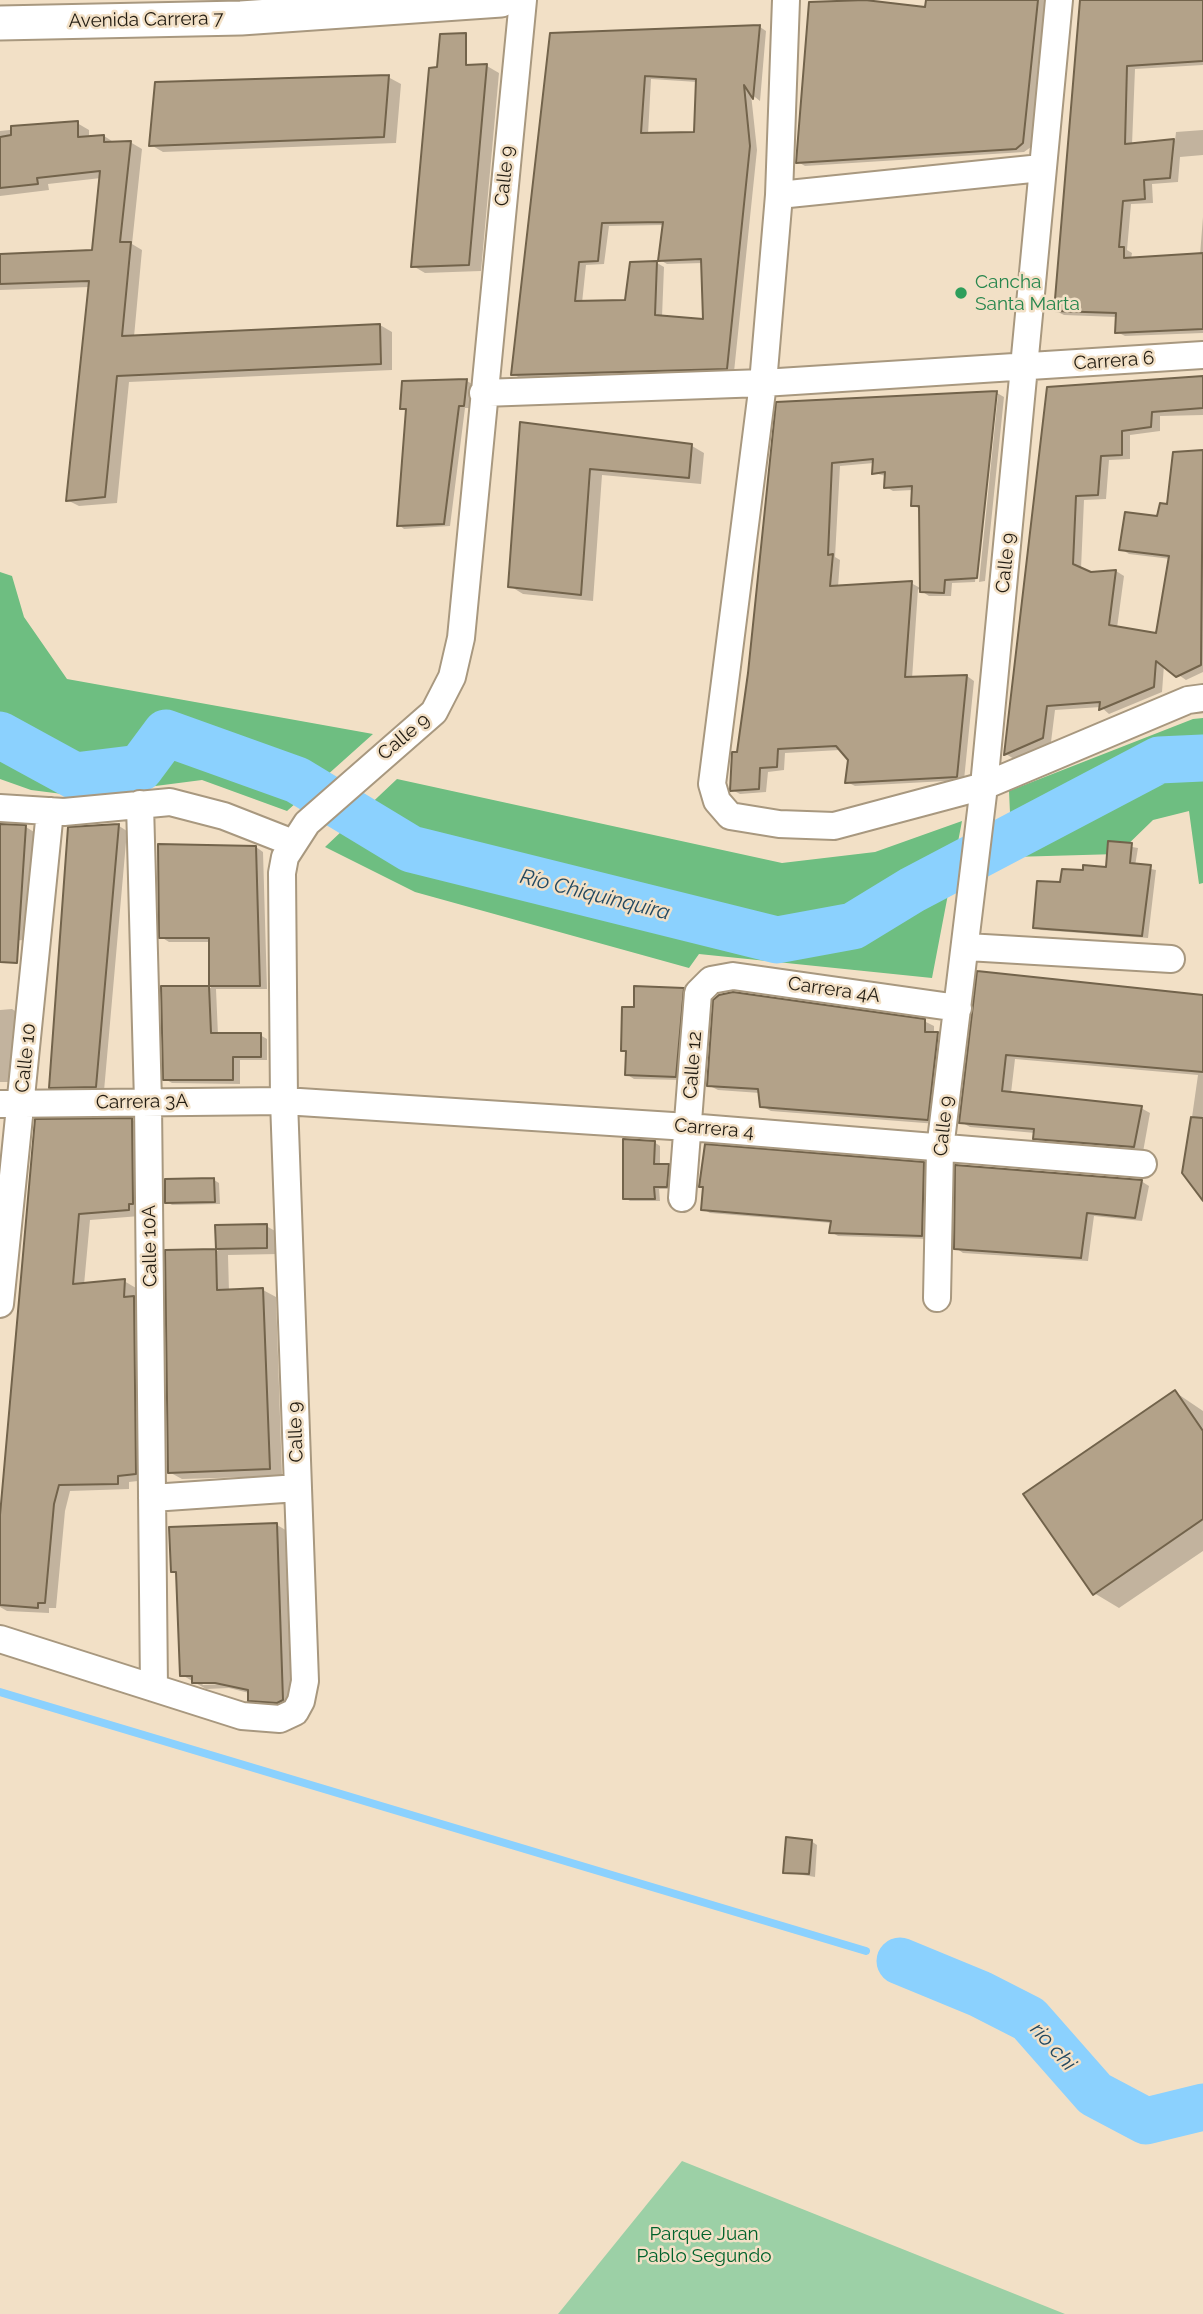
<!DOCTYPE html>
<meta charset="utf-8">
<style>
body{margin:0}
canvas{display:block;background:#f2e0c6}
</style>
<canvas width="1203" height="2314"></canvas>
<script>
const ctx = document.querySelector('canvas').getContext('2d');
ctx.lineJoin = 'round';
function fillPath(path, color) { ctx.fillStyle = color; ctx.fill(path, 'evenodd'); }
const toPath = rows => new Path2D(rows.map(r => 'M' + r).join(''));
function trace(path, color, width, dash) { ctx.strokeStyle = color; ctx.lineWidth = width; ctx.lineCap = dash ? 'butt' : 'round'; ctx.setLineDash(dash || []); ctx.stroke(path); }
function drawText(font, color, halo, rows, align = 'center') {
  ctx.font = font + ' Raleway,sans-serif'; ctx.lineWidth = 5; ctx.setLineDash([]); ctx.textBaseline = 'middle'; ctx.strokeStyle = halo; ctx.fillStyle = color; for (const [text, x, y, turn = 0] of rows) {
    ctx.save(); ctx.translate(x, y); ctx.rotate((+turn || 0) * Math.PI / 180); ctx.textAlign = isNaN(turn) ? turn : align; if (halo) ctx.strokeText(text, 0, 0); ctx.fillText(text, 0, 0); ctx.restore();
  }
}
const green = toPath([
 [682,2161,1065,2314,558,2314]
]);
const forest = toPath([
 [0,572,12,576,24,617,67,679,373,734,287,811,202,780,78,796,31,790,0,779],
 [1203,718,1203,883,1199,884,1189,811,1153,820,1118,854,1012,857,1009,791,1193,719],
 [397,779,782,863,875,852,962,821,932,978,699,954,689,968,415,892,325,847]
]);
const shadow = toPath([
 [927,0,1045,0,1031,147,1024,152,805,166,798,162,926,9],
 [1082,0,1203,0,1203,65,1135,69,1132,145,1175,141,1176,132,1203,130,1203,155,1180,157,1178,182,1152,184,1153,203,1131,204,1127,250,1132,253,1131,259,1200,255,1203,217,1203,333,1125,336,1117,332,1117,317,1064,315,1056,311],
 [760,27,766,31,760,101,751,94,757,150,734,372,520,378,513,374,551,35],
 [651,79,697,82,696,133,648,135],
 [664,225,660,260,667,264,703,263,705,321,662,317,664,267,657,263,631,264,627,301,582,303,586,265,604,264,609,226],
 [487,66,499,73,481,271,425,273,413,266],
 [388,77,401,84,396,143,163,152,151,145],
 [77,123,89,130,89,138,104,136,115,143,130,142,142,149,132,244,142,250,134,337,380,325,392,332,392,370,129,382,117,503,79,506,67,500,90,287,0,290,0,256,94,252,101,178,48,184,49,190,0,196,0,131],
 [1203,378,1203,415,1160,416,1160,431,1130,435,1130,459,1109,460,1106,499,1084,500,1081,569,1090,574,1116,571,1124,576,1117,628,1157,635,1171,559,1129,554,1121,549,1168,506,1175,453,1203,451,1203,672,1186,680,1164,665,1162,692,1109,714,1101,707,1055,710,1051,742,1014,759,1006,754,1048,389],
 [467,381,472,384,470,408,465,408,450,526,404,529,399,525,408,411,402,408],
 [997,393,1004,397,985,581,979,582,998,395,995,395,975,582,952,583,951,596,929,596,918,589,912,679,967,676,974,681,964,780,855,786,847,782,849,760,840,750,785,753,784,770,768,772,766,792,740,794,732,790,750,673,778,403],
 [874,463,874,473,886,476,886,487,893,491,913,490,913,505,921,510,922,589,911,583,838,587,840,560,835,557,840,466],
 [521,424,692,446,704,453,701,484,602,475,593,601,523,594,510,586],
 [119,826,127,831,104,1091,59,1092,51,1087,70,829],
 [0,827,26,827,34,832,26,940,0,941],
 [1110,843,1138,848,1135,866,1156,870,1148,938,1041,930,1035,927,1062,884,1085,872,1107,869],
 [256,847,263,852,267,989,216,989,218,1035,260,1035,267,1039,267,1060,240,1060,240,1084,172,1083,165,1079,162,987,211,988,211,942,169,942,161,937],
 [979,973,1203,997,1203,1198,1184,1173,1198,1075,1015,1059,1011,1093,1141,1108,1150,1113,1143,1152,1044,1144,1035,1138,1035,1133,970,1127,961,1122],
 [683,990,691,994,683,1080,634,1079,626,1074,627,1053,622,1050,636,1009],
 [12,1009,20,1014,15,1082,0,1082,0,1010],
 [924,1021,934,1026,934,1034,947,1039,937,1124,771,1111,761,1106,760,1093,718,1090,708,1085],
 [132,1120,144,1127,140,1216,90,1220,84,1285,124,1281,136,1288,135,1298,145,1304,147,1480,129,1482,129,1489,70,1491,65,1511,56,1608,49,1608,49,1613,7,1611,0,1607,0,1546,36,1121],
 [654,1142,660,1146,660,1166,674,1169,672,1189,659,1189,660,1201,630,1201,625,1198],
 [923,1164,931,1168,929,1239,838,1236,831,1232,832,1223,710,1213,703,1209,704,1188,700,1186],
 [214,1180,219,1183,220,1204,172,1205,167,1202],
 [1141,1181,1149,1186,1142,1221,1094,1216,1088,1261,963,1253,956,1248],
 [266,1226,279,1233,279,1254,228,1255,229,1292,263,1290,276,1297,282,1476,182,1479,169,1472,216,1250,218,1251,217,1227],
 [1175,1392,1203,1411,1203,1551,1119,1608,1094,1593],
 [277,1525,289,1532,294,1707,262,1707,250,1700,249,1693,229,1688,206,1689,182,1675,177,1573,173,1571],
 [200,1681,224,1684,203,1685],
 [811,1841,817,1845,815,1877,785,1872]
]);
const stream = toPath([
 [0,1692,866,1951]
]);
const river = toPath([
 [0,735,75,776,140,768,166,733,297,780,411,849,777,940,853,926,912,890,1159,760,1203,758],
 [900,1961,980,1994,1029,2019,1095,2094,1146,2121,1203,2107]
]);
const building = toPath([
 [865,0,925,7,926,0,1038,0,1023,143,1016,149,796,163,809,2,865,0],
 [1080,0,1203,0,1203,61,1127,66,1125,144,1174,139,1170,178,1144,180,1145,199,1123,201,1119,247,1124,247,1124,258,1203,253,1203,329,1115,333,1116,313,1054,311,1080,0],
 [760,25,753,99,744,85,750,146,727,369,511,375,550,33,760,25],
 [645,76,696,79,694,132,641,133,645,76],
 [663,222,658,261,701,259,703,319,655,315,657,261,630,262,625,300,575,301,579,262,598,261,602,223,663,222],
 [466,33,466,65,487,64,469,265,411,267,429,68,437,67,440,34,466,33],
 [389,75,384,137,149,146,155,82,389,75],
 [78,121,78,137,104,135,104,142,131,141,120,242,131,242,122,336,380,324,381,364,117,376,105,497,66,501,89,281,0,284,0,254,92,250,100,171,37,178,38,184,0,188,0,137,11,135,11,126,78,121],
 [1203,376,1203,408,1152,412,1151,427,1122,431,1122,455,1101,456,1098,495,1076,496,1073,564,1091,572,1116,570,1109,625,1156,633,1169,556,1119,550,1125,512,1157,516,1160,503,1167,504,1173,452,1203,450,1201,665,1176,677,1156,661,1154,687,1099,710,1100,702,1047,706,1043,738,1004,755,1047,387,1203,376],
 [467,379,464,406,459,406,444,524,397,526,406,409,400,409,402,381,467,379],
 [997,391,977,578,945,580,944,593,920,592,919,506,911,506,912,486,884,488,885,472,872,474,873,459,832,463,828,555,833,554,830,586,912,581,905,677,967,675,957,777,845,783,848,760,836,746,797,748,778,749,777,767,760,768,759,789,730,791,732,752,737,752,748,673,776,402,997,391],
 [520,422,692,444,689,478,590,469,581,595,508,587,520,422],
 [0,824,26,825,17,963,0,962,0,824],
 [119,824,96,1087,49,1088,68,827,119,824],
 [1108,841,1132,843,1130,863,1151,865,1142,936,1033,928,1037,881,1060,882,1062,869,1083,870,1083,865,1106,867,1108,841],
 [158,844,256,846,260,986,209,986,211,1033,261,1033,261,1057,233,1057,233,1080,163,1080,161,986,209,986,209,938,159,938,158,844],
 [977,971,1203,995,1203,1072,1006,1055,1002,1091,1142,1106,1134,1147,1033,1139,1034,1129,959,1123,977,971],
 [634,986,684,988,676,1077,625,1075,626,1051,621,1051,622,1007,634,1007,634,986],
 [733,992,925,1019,925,1032,938,1032,928,1120,760,1107,758,1089,707,1086,713,1000,719,995,733,992],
 [1191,1117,1203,1118,1203,1201,1182,1173,1191,1117],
 [132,1118,133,1204,129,1204,129,1210,79,1214,73,1284,125,1279,124,1297,134,1296,136,1474,118,1476,118,1484,59,1485,54,1504,45,1603,38,1603,38,1608,0,1605,0,1515,35,1119,132,1118],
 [623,1139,655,1141,654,1164,669,1164,667,1187,654,1187,655,1199,623,1199,623,1139],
 [705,1144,924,1162,922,1236,829,1233,831,1221,701,1210,703,1187,699,1187,705,1144],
 [955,1165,1142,1180,1135,1218,1087,1213,1081,1258,954,1249,955,1165],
 [214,1178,215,1202,165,1203,165,1179,214,1178],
 [267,1224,267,1248,216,1249,215,1225,267,1224],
 [216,1249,217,1290,263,1288,270,1469,168,1473,165,1250,216,1249],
 [1175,1390,1203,1431,1203,1519,1093,1595,1023,1494,1175,1390],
 [277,1523,283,1700,277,1703,248,1701,248,1690,215,1683,192,1683,192,1676,180,1676,176,1572,171,1572,169,1527,277,1523],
 [786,1837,812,1840,809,1874,783,1873,786,1837]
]);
const minor = toPath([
 [786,0,779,195,763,383,712,784,717,801,730,816,779,824,834,826,984,786,1188,700,1203,698],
 [779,195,1041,168],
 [483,393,763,383,1203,355],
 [140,804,148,1102,154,1688],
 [0,808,64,812,170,802,224,816,293,843],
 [967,947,1171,959],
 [0,1104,284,1101,688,1127,1143,1164],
 [682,1198,698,993,711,980,733,976,958,1008],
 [937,1298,940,1149,984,786,1059,0],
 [0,1304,50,811],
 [152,1498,298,1488],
 [0,1639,242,1716,280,1719,295,1712,301,1701,305,1681,284,1101,282,873,285,857,307,823,434,712,452,677,461,638,523,0]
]);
const major = toPath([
 [0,23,241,18,501,0]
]);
const markers = [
 [961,293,7,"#2e9e5b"]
];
const streetNames = [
 ["Avenida Carrera 7",146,20,-1],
 ["Calle 9",505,176,-84],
 ["Carrera 6",1114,361,-4],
 ["Calle 9",1006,563,-84],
 ["Calle 9",404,737,-40],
 ["Carrera 4A",834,990,8],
 ["Calle 10",26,1058,-84],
 ["Calle 12",693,1065,-86],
 ["Carrera 3A",142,1102,-1],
 ["Calle 9",944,1126,-84],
 ["Carrera 4",714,1129,5],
 ["Calle 10A",150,1246,-91],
 ["Calle 9",296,1432,-92]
];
const leisureNames = [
 ["Cancha",975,282],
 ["Santa Marta",975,304]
];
const parkNames = [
 ["Parque Juan",704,2234],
 ["Pablo Segundo",704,2256]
];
const waterNames = [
 ["Río Chiquinquira",595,895,14],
 ["rio chi",1053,2047,48]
];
fillPath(green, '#9cd0a6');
fillPath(forest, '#6ebe81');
fillPath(shadow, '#0003');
trace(stream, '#8bd1fe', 8);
trace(river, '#8bd1fe', 47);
fillPath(building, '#b3a289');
trace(building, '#72634b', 2);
trace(minor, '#a8987f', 30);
trace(major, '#a8987f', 37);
trace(minor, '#fff', 26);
trace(major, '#fff', 33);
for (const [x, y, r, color] of markers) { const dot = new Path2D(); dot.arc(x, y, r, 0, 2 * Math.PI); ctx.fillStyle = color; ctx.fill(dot); trace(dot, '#f2e0c6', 2.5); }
drawText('19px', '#221c12', '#f2e0c6', streetNames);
drawText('19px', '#27864d', '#f2e0c6', leisureNames, 'left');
drawText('19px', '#00622b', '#f2e0c6', parkNames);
drawText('italic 21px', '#234961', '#f2e0c6', waterNames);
</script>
